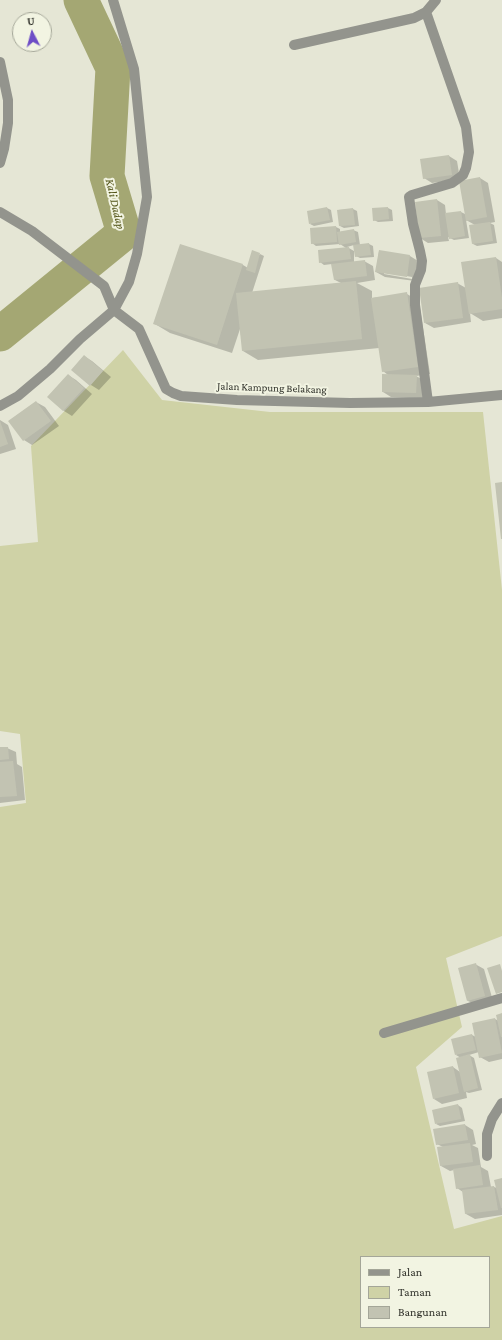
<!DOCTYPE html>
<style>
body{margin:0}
#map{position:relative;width:502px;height:1340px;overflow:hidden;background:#e5e6d5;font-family:"Crimson Pro",serif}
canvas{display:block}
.legend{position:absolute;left:360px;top:1256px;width:130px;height:72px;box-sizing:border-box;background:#f2f4e2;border:1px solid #a4a698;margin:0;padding:5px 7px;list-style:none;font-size:12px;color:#2f3029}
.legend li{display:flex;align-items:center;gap:8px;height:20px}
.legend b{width:20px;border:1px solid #a4a698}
.north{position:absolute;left:12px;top:12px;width:40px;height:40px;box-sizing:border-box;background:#f2f4e2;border:1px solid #a4a698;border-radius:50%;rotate:354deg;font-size:11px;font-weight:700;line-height:16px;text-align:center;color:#2f3029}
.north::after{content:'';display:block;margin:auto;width:14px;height:18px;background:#6d4dc6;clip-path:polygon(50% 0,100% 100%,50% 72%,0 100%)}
</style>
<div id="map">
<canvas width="502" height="1340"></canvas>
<ul class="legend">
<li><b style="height:5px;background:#93948d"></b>Jalan</li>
<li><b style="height:11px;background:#cfd2a6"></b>Taman</li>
<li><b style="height:11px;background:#c2c3b2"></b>Bangunan</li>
</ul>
<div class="north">U</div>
</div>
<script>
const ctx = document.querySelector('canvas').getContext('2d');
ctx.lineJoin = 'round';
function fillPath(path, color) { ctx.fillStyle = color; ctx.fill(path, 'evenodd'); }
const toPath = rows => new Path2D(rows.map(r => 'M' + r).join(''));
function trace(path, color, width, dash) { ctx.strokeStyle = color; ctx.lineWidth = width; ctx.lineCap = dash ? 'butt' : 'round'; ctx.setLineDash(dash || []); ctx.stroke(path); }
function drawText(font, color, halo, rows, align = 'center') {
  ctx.font = font + ' "Crimson Pro",serif'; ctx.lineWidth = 4; ctx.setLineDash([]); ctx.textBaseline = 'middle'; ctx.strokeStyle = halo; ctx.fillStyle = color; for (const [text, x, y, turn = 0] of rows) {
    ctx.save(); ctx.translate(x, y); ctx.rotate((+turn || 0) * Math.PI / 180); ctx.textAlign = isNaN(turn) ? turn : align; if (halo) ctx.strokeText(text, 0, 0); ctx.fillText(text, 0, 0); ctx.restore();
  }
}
const green = toPath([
 [123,350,162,400,270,412,483,412,502,590,502,936,446,958,462,1027,416,1067,454,1229,502,1216,502,1340,0,1340,0,807,26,803,20,734,0,731,0,546,38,542,31,446],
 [361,1257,489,1257,489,1327,361,1327]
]);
const shadow = toPath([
 [449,156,457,161,460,179,432,183,424,178],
 [480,178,488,183,495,222,490,223,494,225,497,243,477,246,473,244,475,225,466,220,469,238,454,240,448,237,449,241,428,243,420,238,437,200,445,205,446,214,461,212,465,214],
 [327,208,331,210,333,222,314,226,310,224],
 [388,208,392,210,393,221,378,222,374,220,373,209],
 [353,209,357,211,359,226,344,228,340,226,338,210],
 [336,227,340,229,340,232,353,230,358,232,360,245,369,244,373,246,374,257,360,258,356,256,354,245,347,247,354,251,354,262,364,261,373,266,375,280,357,283,372,291,372,298,407,294,419,301,430,374,416,376,425,381,424,398,391,397,383,392,388,375,383,371,379,348,258,360,243,351,240,329,232,353,170,333,155,324,181,245,243,265,248,268,260,254,264,256,252,293,341,283,335,280,332,264,324,265,320,262,346,248,340,244,316,246,312,243],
 [379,251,410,256,418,261,415,281,385,277,376,272],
 [384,272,412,277,412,279,384,274],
 [496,258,502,262,502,318,483,321,470,313,471,322,434,328,425,323,457,283,466,288],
 [84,356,92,361,111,377,99,390,91,385],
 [68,375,76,380,92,394,72,416,64,411,48,397],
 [36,402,45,407,59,426,32,445,24,440],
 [0,420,8,425,16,449,0,454],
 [0,748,7,748,16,752,17,764,22,767,25,800,0,803],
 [475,964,484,969,493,1001,477,1005,468,1001],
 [502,1014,502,1059,489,1062,480,1057,479,1052,469,1055,474,1058,482,1090,469,1093,466,1092,467,1098,442,1104,434,1099,453,1067,460,1072,461,1058,456,1055,472,1035,476,1037,495,1019,499,1021],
 [458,1105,462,1108,465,1121,440,1126,436,1124],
 [465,1125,473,1130,476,1144,472,1145,478,1148,481,1167,488,1171,491,1187,494,1187,497,1188,502,1179,502,1215,475,1219,466,1214,463,1192,457,1188,454,1170,450,1171,441,1166,443,1147,437,1144]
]);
const river = toPath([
 [0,334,124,233,107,176,113,68,81,0]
]);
const building = toPath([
 [449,155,452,175,423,179,420,159],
 [480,177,487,217,466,221,459,181],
 [437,199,441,236,419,238,415,202],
 [327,207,330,220,309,224,307,211],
 [388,207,389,219,373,221,372,208],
 [353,208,355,225,339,226,337,210],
 [461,211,465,236,449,239,445,213],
 [490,222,493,241,472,244,469,225],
 [336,226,337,242,311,244,310,228],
 [354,229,356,242,339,245,337,232],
 [369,243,371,255,355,257,353,245],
 [180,244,243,264,217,345,153,324],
 [349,247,351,259,319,263,318,250],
 [252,250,260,253,255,273,246,270],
 [379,250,410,255,407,277,375,272],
 [496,257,502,298,502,309,469,314,461,262],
 [365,260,367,276,334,280,331,264],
 [356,281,362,339,242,351,236,293],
 [458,282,463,318,424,323,419,288],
 [407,292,418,367,382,372,371,298],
 [84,355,103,371,90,386,71,370],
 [68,374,84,388,63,411,47,397],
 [382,374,417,375,416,393,382,392],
 [36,401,51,421,23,441,8,421],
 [0,421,8,444,0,447],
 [502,482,502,539,501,539,495,483],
 [0,747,8,747,9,759,0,760],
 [13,761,17,796,0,797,0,762],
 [476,963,485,996,467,1001,458,968],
 [500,964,502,971,502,992,496,994,487,968],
 [502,1013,502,1037,501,1037,496,1015],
 [495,1018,502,1053,479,1058,472,1023],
 [472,1034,476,1050,455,1055,451,1039],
 [470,1054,478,1088,464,1092,456,1058],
 [453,1066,459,1093,433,1099,427,1072],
 [458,1104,461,1119,435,1124,432,1110],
 [465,1124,468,1140,436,1145,433,1129],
 [470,1143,473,1162,440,1166,437,1147],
 [480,1165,483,1185,456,1189,453,1169],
 [502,1178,502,1208,501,1208,494,1180],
 [494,1186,498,1210,465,1214,462,1190]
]);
const minor = toPath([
 [426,12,466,127,469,152,466,168,463,175,452,183,412,195,409,197,413,224,420,251,422,261,421,270,415,285,415,305,428,402],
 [294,45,414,18,426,12,436,0],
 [0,62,8,100,8,123,4,149,0,163],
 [0,212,32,231,104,286,114,310,139,329,166,389,173,393,181,396,237,400,350,403,428,402,502,395],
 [0,406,18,396,50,369,80,339,114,310,129,282,137,254,147,197,134,69,113,0],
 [384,1033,502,998],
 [487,1156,487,1134,492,1119,502,1103]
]);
const streetNames = [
 ["Jalan Kampung Belakang",272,388,2]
];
const waterNames = [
 ["Kali Dadap",115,204,77]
];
fillPath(green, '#cfd2a6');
fillPath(shadow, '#0003');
trace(river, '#a4a773', 35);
fillPath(building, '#c2c3b2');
trace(minor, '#93948d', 10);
drawText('11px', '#2f3029', '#f2f4e2', streetNames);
drawText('italic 12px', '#525418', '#f2f4e2', waterNames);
</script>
